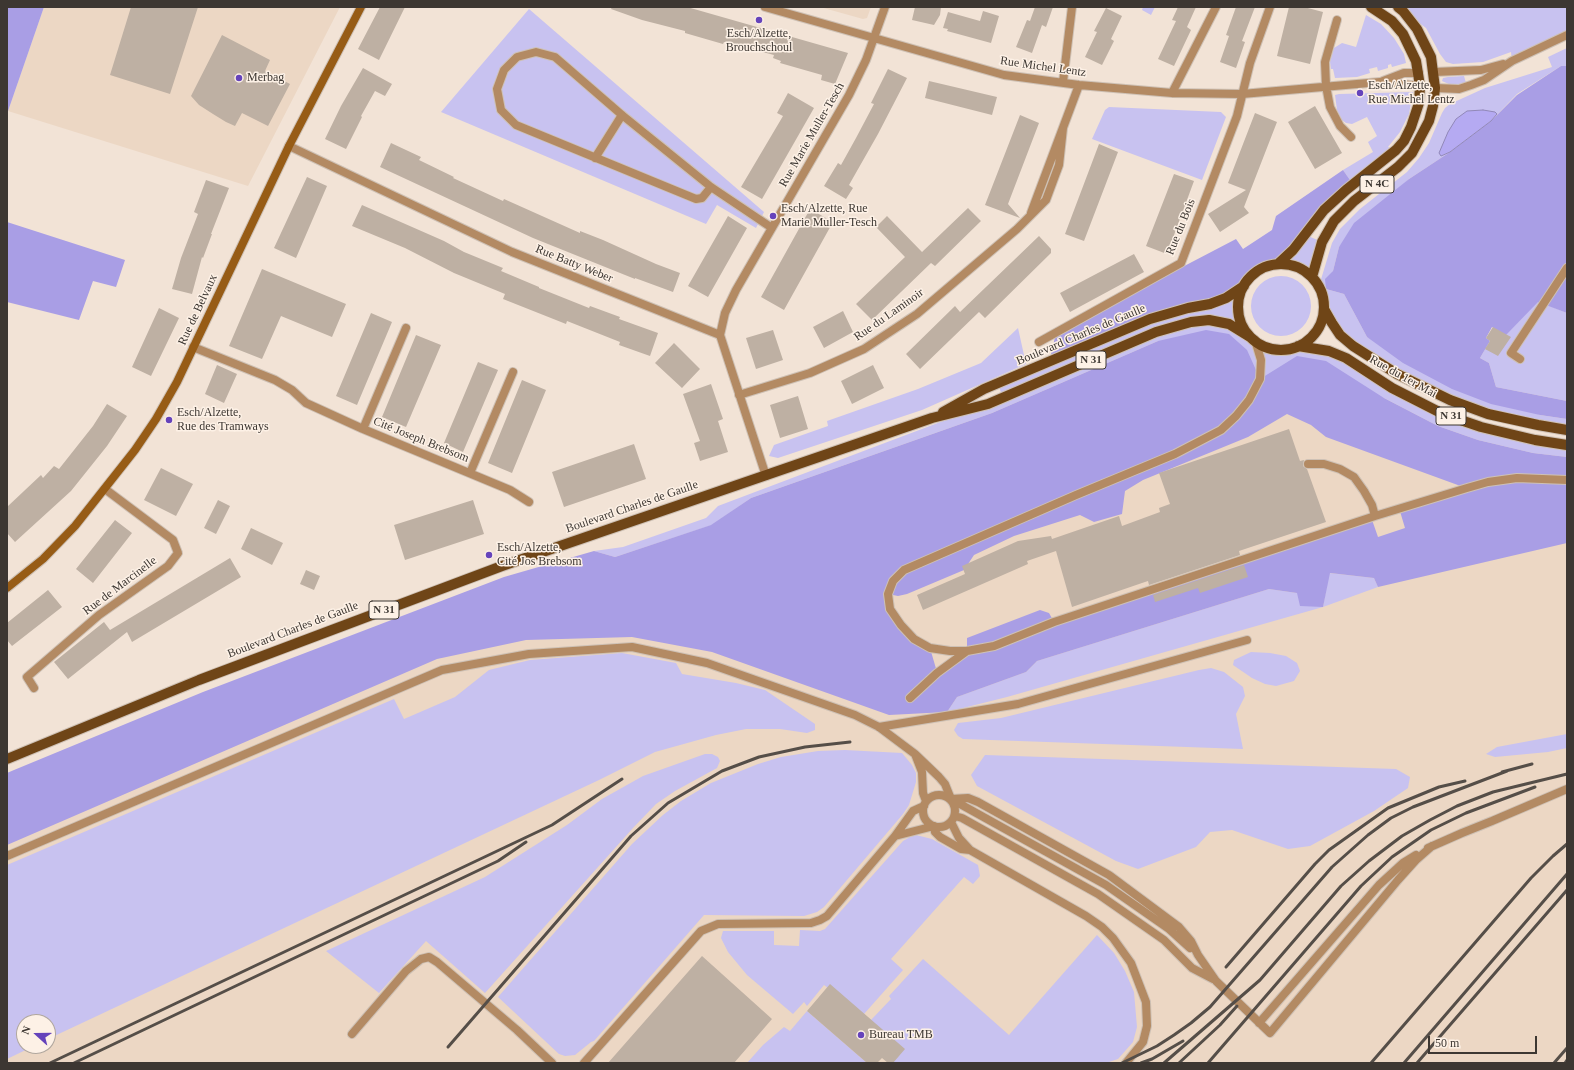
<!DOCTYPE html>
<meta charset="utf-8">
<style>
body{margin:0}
#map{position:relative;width:1574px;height:1070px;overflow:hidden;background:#f2e3d6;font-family:"Times New Roman",serif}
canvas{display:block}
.frame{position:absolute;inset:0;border:8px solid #3d3732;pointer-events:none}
.north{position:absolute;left:16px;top:1014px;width:40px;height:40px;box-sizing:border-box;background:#fdf1e6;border:1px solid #b0a79e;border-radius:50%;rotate:291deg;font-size:11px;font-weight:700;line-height:16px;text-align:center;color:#3d3732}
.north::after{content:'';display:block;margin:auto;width:14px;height:18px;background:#6543bb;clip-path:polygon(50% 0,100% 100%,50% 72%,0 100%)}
.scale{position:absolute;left:1428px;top:1036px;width:109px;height:18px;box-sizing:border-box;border:2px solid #3d3732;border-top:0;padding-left:5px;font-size:12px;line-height:14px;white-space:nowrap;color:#3d3732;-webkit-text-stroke:3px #fdf1e6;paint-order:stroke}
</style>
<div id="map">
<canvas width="1574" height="1070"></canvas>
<div class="frame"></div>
<div class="north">N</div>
<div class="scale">50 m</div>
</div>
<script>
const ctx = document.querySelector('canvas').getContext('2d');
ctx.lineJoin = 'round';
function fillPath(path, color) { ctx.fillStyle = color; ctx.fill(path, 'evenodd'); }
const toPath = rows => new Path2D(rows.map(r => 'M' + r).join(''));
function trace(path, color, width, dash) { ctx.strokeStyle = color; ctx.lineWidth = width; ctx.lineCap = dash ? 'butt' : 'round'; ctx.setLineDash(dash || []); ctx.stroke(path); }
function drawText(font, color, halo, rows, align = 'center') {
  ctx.font = font + ' "Times New Roman",serif'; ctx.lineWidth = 3; ctx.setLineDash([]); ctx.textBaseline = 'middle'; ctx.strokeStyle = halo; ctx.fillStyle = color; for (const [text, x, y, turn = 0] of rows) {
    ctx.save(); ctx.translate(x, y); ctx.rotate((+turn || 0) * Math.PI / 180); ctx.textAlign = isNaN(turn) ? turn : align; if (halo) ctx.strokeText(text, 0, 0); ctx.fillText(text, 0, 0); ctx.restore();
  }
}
const built = toPath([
 [44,7,340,7,248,186,8,111],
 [820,7,871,7,867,18,863,19],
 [1234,370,1329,408,1326,437,1567,457,1567,1063,7,1063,7,832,453,640],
 [24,1022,48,1022,48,1046,24,1046]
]);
const green = toPath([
 [1143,7,1155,7,1151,15,1142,10],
 [1398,7,1567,7,1567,35,1512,61,1511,52,1483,62,1453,64,1446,62,1440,54,1426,28],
 [529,9,764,212,756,228,717,205,706,224,441,112],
 [1366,15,1381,24,1394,38,1404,54,1406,63,1392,67,1391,64,1388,65,1388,68,1378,71,1377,67,1369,69,1370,73,1357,77,1335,78,1333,69,1331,69,1330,62,1334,48,1342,43,1356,47],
 [1567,48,1567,66,1561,66,1517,94,1491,121,1496,114,1495,112,1441,156,1450,152,1409,179,1339,247,1333,271,1326,289,1344,294,1367,337,1540,415,1567,419,1567,430,1450,400,1353,346,1324,309,1323,297,1319,286,1332,243,1340,229,1360,209,1407,172,1419,158,1429,143,1442,113,1445,108,1450,104,1485,88,1552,67,1548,57],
 [1464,76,1466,83,1451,85,1442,81,1443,78,1448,77],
 [1413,92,1409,114,1400,132,1388,147,1396,150,1346,190,1350,180,1343,170,1373,152,1368,142,1377,136,1367,117,1352,124,1346,123,1342,120,1337,110,1335,95,1339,94],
 [1109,107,1221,112,1226,117,1202,180,1092,139,1105,110],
 [1306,235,1322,242,1312,277,1302,269,1290,265,1278,264],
 '1251 306a30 30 0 1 1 60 0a30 30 0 1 1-60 0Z',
 [1244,286,1239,299,1239,312,1243,325,1250,337,1266,347,1280,350,1298,346,1316,348,1443,414,1567,445,1567,457,1533,453,1478,440,1438,426,1384,398,1260,379,1158,341,992,413,751,498,712,525,615,557,594,551,623,547,706,518,718,506,988,404,1003,398,998,384],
 [1538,301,1567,313,1567,401,1496,387,1489,363,1480,358,1490,341,1486,339,1493,327,1506,334],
 [1018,328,1026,364,922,410,778,458,769,456,774,445,828,426,827,421,918,389,981,363],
 [1329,573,1374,578,1378,587,1323,607,1007,697,947,712,957,697,1026,672,1037,661,1269,589,1297,593,1323,607],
 [1251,652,1270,653,1286,656,1297,663,1300,671,1294,681,1276,686,1265,684,1252,678,1233,665,1234,660],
 [622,653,676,663,682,674,736,683,765,690,815,724,815,730,807,733,780,729,746,729,716,735,655,752,599,780,48,1039,48,1022,24,1022,24,1046,34,1046,7,1059,7,865,394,699,404,719,455,697,489,670,530,660],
 [1211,668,1224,672,1243,687,1245,696,1236,714,1243,749,963,739,958,736,954,730,958,723,1001,718,1199,670],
 [1567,734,1567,748,1548,752,1495,757,1486,754,1497,747],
 [845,750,902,753,912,765,916,773,916,782,909,805,903,814,824,907,817,912,804,916,704,915,594,1041,591,1042,575,1055,565,1056,559,1054,498,997,632,844,663,815,681,801,711,783,758,764,781,757,818,751],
 [705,754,712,754,718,757,720,761,717,768,675,791,656,804,633,828,485,993,426,941,379,993,326,951,485,877,567,825,602,799,643,776],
 [985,755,1396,769,1410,777,1408,788,1374,811,1310,846,1288,849,1232,830,1210,832,1196,847,1138,869,1116,861,977,786,971,775],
 [916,835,932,839,978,865,980,876,973,884,964,877,891,959,903,970,864,1014,824,985,807,1006,804,1002,793,1014,747,975,728,952,721,938,723,931,774,931,774,945,799,946,800,930,820,931,825,929,903,841,910,837],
 [1097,935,1114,953,1125,971,1134,992,1137,1027,1133,1042,1118,1059,1106,1063,893,1063,871,1020,891,999,889,996,923,959,1009,1035],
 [807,1011,867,1063,747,1063,763,1045,784,1027,790,1031]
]);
const forest = toPath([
 [7,7,44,7,7,114],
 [1561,66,1567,66,1567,313,1538,302,1506,335,1492,327,1486,338,1490,341,1480,358,1489,363,1496,387,1567,401,1567,419,1540,415,1491,404,1452,389,1403,363,1367,337,1344,294,1326,289,1325,279,1333,271,1339,247,1354,223,1409,179,1450,152,1491,121,1517,95],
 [1343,170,1350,180,1346,190,1278,264,1264,267,1253,275,1244,286,1053,360,1051,354,1056,333,1236,239,1243,249,1272,230,1276,216],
 [7,222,125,260,116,287,93,281,79,320,7,302],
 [1206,330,1229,334,1247,350,1260,379,1297,356,1326,361,1384,398,1438,426,1478,440,1533,453,1567,457,1567,543,1378,587,1374,578,1330,573,1323,607,1300,606,1297,593,1269,589,1037,661,1026,672,957,697,947,712,889,715,712,652,632,637,526,640,437,659,7,845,7,773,14,770,203,692,504,577,594,551,615,557,711,525,751,498,992,413,1158,341],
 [1287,414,1311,425,1326,437,1466,488,1399,508,1405,528,1378,537,1371,517,1054,622,1049,613,1040,610,967,638,967,651,937,672,930,648,901,625,888,594,898,596,907,594,964,570,974,555,1014,536,1080,515,1094,522,1122,514,1125,491,1143,480,1248,437]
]);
const water = toPath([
 [1483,110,1495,112,1497,114,1491,121,1450,152,1441,156,1439,153,1448,132,1456,119,1467,111,1483,110]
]);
const building = toPath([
 [131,7,198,7,170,94,110,75],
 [380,7,405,7,379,60,358,49],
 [612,7,687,7,848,53,835,84,821,80,822,75,780,63,781,61,773,58,774,55,724,42,723,44,685,33,685,31,642,20,611,9],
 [915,7,941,7,940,15,934,25,912,20],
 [1035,7,1053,7,1046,27,1042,25,1032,53,1016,47,1027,20,1030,21],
 [1178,7,1196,7,1187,27,1191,30,1174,66,1158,59,1176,21,1172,20],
 [1236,7,1255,7,1242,41,1245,42,1236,68,1220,62,1229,36,1226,35],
 [1289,7,1304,7,1323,12,1310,64,1277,56],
 [1106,8,1122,16,1111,39,1114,41,1102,65,1085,57,1097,32,1094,31],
 [983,11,999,16,991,43,947,31,948,29,943,28,948,12,980,21],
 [222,35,270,60,265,71,290,84,268,126,242,113,235,126,226,122,213,114,199,105,191,96],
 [363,68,392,84,385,96,375,91,361,116,362,117,346,149,325,139,341,106],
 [888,69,907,78,878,134,849,185,853,188,846,199,824,186,838,163,841,165,856,138,874,104,871,103],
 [929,81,997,97,992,115,925,98],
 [788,93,814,108,762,199,741,187,783,116,777,113],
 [1315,106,1342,153,1315,169,1288,122],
 [1255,113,1277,122,1244,207,1249,213,1220,232,1208,214,1246,190,1228,183],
 [1020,115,1039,123,1008,204,1020,218,985,205],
 [391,143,421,157,419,160,454,177,453,178,503,201,504,199,580,233,580,231,603,240,656,264,680,273,673,292,635,278,635,279,533,238,380,167],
 [1099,144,1118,152,1084,241,1065,234],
 [1174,174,1194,181,1167,254,1146,246],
 [307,177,327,186,296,258,274,248],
 [206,180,229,188,211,234,212,234,203,258,202,257,192,294,172,289,181,258,198,214,194,212],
 [362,205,444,241,464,252,503,268,501,271,539,287,539,288,589,308,590,306,620,317,619,319,658,333,650,356,619,345,620,342,567,321,566,324,503,299,505,294,454,273,405,248,352,226],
 [968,208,981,221,935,266,931,263,872,320,856,304,905,257,876,227,887,216,922,252],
 [810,209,833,222,784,310,761,297],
 [728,216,747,228,708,297,688,286],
 [1039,236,1051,249,1051,253,985,318,979,312,920,369,906,354,955,306,960,312],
 [1134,254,1144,272,1070,312,1060,293],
 [262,269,346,304,332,337,281,316,262,359,229,346],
 [159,308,179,318,151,376,132,367],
 [843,311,853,332,824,348,813,327],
 [371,313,392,322,357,405,336,396],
 [1493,327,1511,337,1498,356,1485,349,1490,341,1486,338],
 [773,330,783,360,756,369,746,338],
 [416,335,441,345,406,427,382,417],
 [674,343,700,369,682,388,655,363],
 [478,362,498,370,463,452,444,443],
 [217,365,237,374,224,403,205,394],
 [873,365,884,388,852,404,841,381],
 [522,380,546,390,512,473,488,463],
 [711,384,723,419,718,421,728,452,700,461,694,443,700,441,683,394],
 [798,396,808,429,780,438,770,405],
 [107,404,127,416,107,446,71,491,15,542,7,533,7,507,41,475,43,478,54,466,59,469,93,426],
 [1289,429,1300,461,1304,460,1303,466,1307,469,1326,522,1239,551,1240,555,1149,585,1148,581,1142,583,1072,607,1056,551,1027,561,1028,564,923,610,917,595,965,574,962,566,1018,541,1051,536,1052,539,1119,516,1122,526,1160,512,1159,508,1170,504,1159,473],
 [634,444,646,479,564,507,552,472],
 [161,468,193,484,176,516,144,500],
 [218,500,230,506,216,534,204,528],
 [473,500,484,534,405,560,394,525],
 [115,520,132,533,93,583,76,569],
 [251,528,283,543,272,565,241,549],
 [230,558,241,577,132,642,127,632,68,679,54,662,104,622,110,630],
 [1244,565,1248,577,1200,593,1198,588,1155,602,1153,595],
 [306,570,320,576,314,590,300,584],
 [48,590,62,607,12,646,7,640,7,623],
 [702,956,772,1019,734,1063,608,1063],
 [830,984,905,1049,893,1063,888,1063,882,1058,877,1063,867,1063,807,1011]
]);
const lane = toPath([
 [1255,340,1261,360,1260,379,1249,400,1236,416,1221,430,1175,454,1076,495,904,570,893,581,888,594,890,609,901,625,914,639,930,648,950,651,967,651,994,646,1054,622,1375,516,1467,488,1488,482,1517,478,1567,480],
 [1520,359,1511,353,1567,268],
 [1308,464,1324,464,1340,469,1354,477,1364,491,1372,505,1375,516],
 [910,698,937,673,967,651],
 [879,727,1018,704,1247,640],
 '923 811a16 16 0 1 1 32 0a16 16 0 1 1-32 0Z',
 [951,799,968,798,978,802,1109,875,1179,927,1191,941,1198,955,1216,981,1270,1033,1398,880,1416,860,1432,846],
 [926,801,923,793,922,772,915,754,939,777,945,784,951,799,1106,885,1169,929,1190,948],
 [924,806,913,811,895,836,934,826,935,832,940,837,961,849,970,850,959,838,951,822],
 [955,816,962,818,1098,894,1164,940,1192,968,1213,979],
 [1428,848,1462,833,1492,821,1567,789],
 [970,850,1086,916,1102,927,1113,938,1131,963,1146,1002,1147,1026,1143,1042,1126,1063],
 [7,856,442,670,529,654,632,647,707,663,855,715,879,727,915,754],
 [1259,1023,1379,885,1403,863,1416,855],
 [352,1034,406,971,421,959,429,957,437,962,517,1030,552,1063],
 [584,1063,701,931,718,924,811,923,820,920,827,916,895,836]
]);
const street = toPath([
 [765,7,1004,75,1079,85,1172,93,1242,94,1380,82,1420,86],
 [1337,20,1325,62,1326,86,1330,107,1340,126,1351,137],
 [1434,72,1481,70,1503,64],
 [1383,81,1404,73,1419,73],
 [1063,82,1072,7],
 [1435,88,1459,89,1471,85,1484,80,1512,61,1567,35],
 [1172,93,1216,7],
 [289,146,512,252,720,335,766,476],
 [595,158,622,115],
 [711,187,702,198,696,199,516,125,501,110,497,89,504,70,517,57,536,52,555,57,622,115,711,187,772,228],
 [1031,213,1079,85],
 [720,335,725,313,736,290,849,95,866,60,885,7],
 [1039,342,1181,263,1237,116,1250,63,1270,7],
 [193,347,275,380,292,390,306,403,363,429,510,490,529,502],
 [739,395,810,373,864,349,917,314,1017,229,1046,200,1059,165,1063,128],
 [363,429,406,328],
 [470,473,513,372],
 [34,688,27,677,99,615,168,566,178,553,173,540,105,489]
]);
const secondary = toPath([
 [7,588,43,559,75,526,135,450,156,419,177,382,289,146,361,7]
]);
const primary = toPath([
 [1278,264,1293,250,1324,210,1346,190,1396,150,1404,141,1411,127,1419,103,1420,86,1416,61,1403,34,1392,21,1371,7],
 '1238 307a43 43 0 1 1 86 0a43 43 0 1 1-86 0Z',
 [1312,277,1322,242,1334,221,1354,201,1398,167,1412,153,1429,121,1433,106,1435,88,1431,57,1417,29,1403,11,1398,7],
 [1324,309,1332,323,1340,335,1353,346,1397,374,1450,400,1488,414,1538,425,1567,430],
 [1298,346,1329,351,1346,358,1392,388,1443,414,1481,427,1535,440,1567,445],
 [943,412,984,389,1150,319,1188,308,1210,304,1226,298,1244,286],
 [7,759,199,680,502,566,932,418,988,404,1156,332,1191,322,1209,320,1229,324,1250,337]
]);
const rail = toPath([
 [1502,772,1532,764],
 [1226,967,1315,864,1329,850,1388,808,1439,787,1465,781],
 [448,1047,631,836,668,803,722,771,759,757,805,747,850,742],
 [50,1063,552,825,622,779],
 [74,1063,498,861,526,842],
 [1122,1063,1157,1046,1174,1035,1191,1023,1210,1007,1332,867,1368,835,1391,818,1413,807,1507,771],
 [1141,1063,1152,1059,1183,1041],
 [1164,1063,1260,980,1341,886,1369,861,1402,836,1430,820,1457,806,1493,792,1567,774],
 [1179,1063,1220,1025,1237,1006],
 [1208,1063,1361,886,1392,857,1431,830,1466,813,1535,787],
 [1371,1063,1531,878,1553,856,1567,844],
 [1404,1063,1567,874],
 [1417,1063,1567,890],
 [1554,1063,1567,1048],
 [1565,1063,1567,1060]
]);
const markers = [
 [759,20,4,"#6543bb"],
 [239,78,4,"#6543bb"],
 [1360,93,4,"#6543bb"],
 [773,216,4,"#6543bb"],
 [169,420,4,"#6543bb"],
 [489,555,4,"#6543bb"],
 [861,1035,4,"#6543bb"]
];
const shields = [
 [1377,184,34],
 [1091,360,30],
 [1451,416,30],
 [384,610,30]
];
const shieldNames = [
 ["N 4C",1377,184],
 ["N 31",1091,360],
 ["N 31",1451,416],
 ["N 31",384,610]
];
const poiNames = [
 ["Esch/Alzette,",759,34,"center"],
 ["Brouchschoul",759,48,"center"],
 ["Merbag",247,78],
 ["Esch/Alzette,",1368,86],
 ["Rue Michel Lentz",1368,100],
 ["Esch/Alzette, Rue",781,209],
 ["Marie Muller-Tesch",781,223],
 ["Esch/Alzette,",177,413],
 ["Rue des Tramways",177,427],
 ["Esch/Alzette,",497,548],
 ["Cité Jos Brebsom",497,562],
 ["Bureau TMB",869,1035]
];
const streetNames = [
 ["Rue Michel Lentz",1043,67,8],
 ["Rue Marie Muller-Tesch",812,135,-60],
 ["Rue du Bois",1181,227,-68],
 ["Rue Batty Weber",574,264,22],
 ["Rue de Belvaux",198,310,-65],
 ["Rue du Laminoir",889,315,-35],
 ["Boulevard Charles de Gaulle",1081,335,-23],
 ["Rue du 1er Mai",1403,377,29],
 ["Cité Joseph Brebsom",421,440,22],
 ["Boulevard Charles de Gaulle",632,507,-19],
 ["Rue de Marcinelle",120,586,-37],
 ["Boulevard Charles de Gaulle",293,630,-21]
];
fillPath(built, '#ecd7c4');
fillPath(green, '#c8c2f0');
fillPath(forest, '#a99ee5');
fillPath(water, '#b5aaf2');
trace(water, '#9188b8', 1);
fillPath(building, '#beb0a3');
trace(lane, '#cec1b5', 10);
trace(street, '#cec1b5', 10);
trace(secondary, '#cec1b5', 10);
trace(primary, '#cec1b5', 12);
trace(lane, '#b38a63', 8);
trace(street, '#b38a63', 8);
trace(secondary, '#975c16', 8);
trace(primary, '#6f4517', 10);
trace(rail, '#554e48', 3);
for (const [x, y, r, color] of markers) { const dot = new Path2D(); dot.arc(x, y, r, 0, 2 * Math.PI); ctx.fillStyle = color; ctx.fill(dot); trace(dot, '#fdf1e6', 1.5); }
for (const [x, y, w] of shields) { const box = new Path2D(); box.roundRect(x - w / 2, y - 9, w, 18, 3); ctx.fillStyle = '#fdf1e6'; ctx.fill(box); trace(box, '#3d3732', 1); }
drawText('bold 11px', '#3d3732', null, shieldNames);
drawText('12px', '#3d3732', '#fdf1e6', poiNames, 'left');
drawText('12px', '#3d3732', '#fdf1e6', streetNames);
</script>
